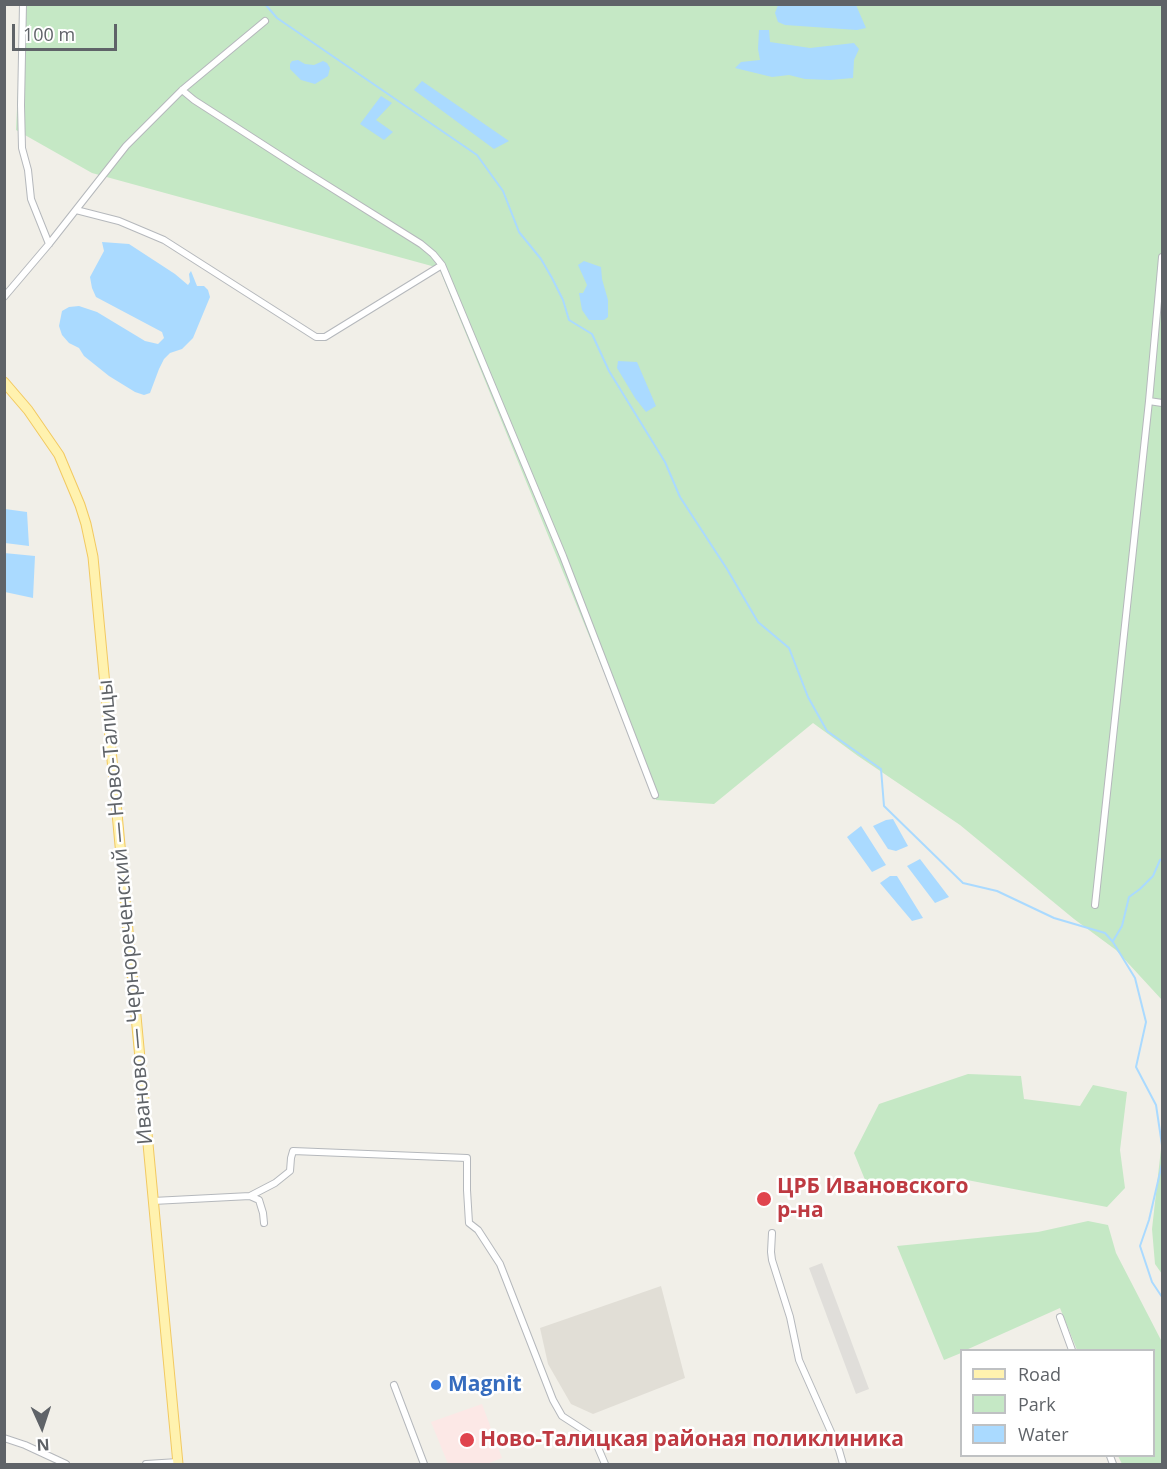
<!DOCTYPE html>
<meta charset="utf-8">
<style>
body{margin:0}
#map{position:relative;width:1167px;height:1469px;overflow:hidden;background:#f1efe8;font-family:"Open Sans",sans-serif}
canvas{display:block}
.frame{position:absolute;inset:0;border:6px solid #5f6368;pointer-events:none}
.legend{position:absolute;left:960px;top:1349px;width:195px;height:108px;box-sizing:border-box;background:#fff;border:2px solid #bfc1c3;margin:0;padding:8px 10px;list-style:none;font-size:18px;color:#5f6368}
.legend li{display:flex;align-items:center;gap:12px;height:30px}
.legend b{width:30px;border:2px solid #bfc1c3}
.north{position:absolute;left:12px;top:1397px;width:60px;height:60px;-webkit-text-stroke:4px #fff;paint-order:stroke;rotate:177deg;font-size:16px;font-weight:700;line-height:24px;text-align:center;color:#5f6368}
.north::after{content:'';display:block;margin:auto;width:21px;height:27px;background:#5f6368;clip-path:polygon(50% 0,100% 100%,50% 72%,0 100%)}
.scale{position:absolute;left:12px;top:24px;width:105px;height:27px;box-sizing:border-box;border:3px solid #5f6368;border-top:0;padding-left:8px;font-size:18px;line-height:21px;white-space:nowrap;color:#5f6368;-webkit-text-stroke:4px #fff;paint-order:stroke}
</style>
<div id="map">
<canvas width="1167" height="1469"></canvas>
<div class="frame"></div>
<ul class="legend">
<li><b style="height:8px;background:#fff2af"></b>Road</li>
<li><b style="height:16px;background:#c5e8c5"></b>Park</li>
<li><b style="height:16px;background:#aadaff"></b>Water</li>
</ul>
<div class="north">N</div>
<div class="scale">100 m</div>
</div>
<script>
const ctx = document.querySelector('canvas').getContext('2d');
ctx.lineJoin = 'round';
function fillPath(path, color) { ctx.fillStyle = color; ctx.fill(path, 'evenodd'); }
const toPath = rows => new Path2D(rows.map(r => 'M' + r).join(''));
function trace(path, color, width, dash) { ctx.strokeStyle = color; ctx.lineWidth = width; ctx.lineCap = dash ? 'butt' : 'round'; ctx.setLineDash(dash || []); ctx.stroke(path); }
function drawText(font, color, halo, rows, align = 'center') {
  ctx.font = font + ' "Open Sans",sans-serif'; ctx.lineWidth = 5; ctx.setLineDash([]); ctx.textBaseline = 'middle'; ctx.strokeStyle = halo; ctx.fillStyle = color; for (const [text, x, y, turn = 0] of rows) {
    ctx.save(); ctx.translate(x, y); ctx.rotate((+turn || 0) * Math.PI / 180); ctx.textAlign = isNaN(turn) ? turn : align; if (halo) ctx.strokeText(text, 0, 0); ctx.fillText(text, 0, 0); ctx.restore();
  }
}
const industrial = toPath([
 [822,1263,869,1389,856,1394,809,1268]
]);
const education = toPath([
 [661,1286,685,1378,593,1414,571,1404,548,1364,540,1328]
]);
const medical = toPath([
 [482,1404,502,1458,487,1464,448,1464,431,1422]
]);
const green = toPath([
 [22,5,1162,5,1162,1000,1116,950,1074,919,960,825,858,756,813,723,714,804,656,800,439,268,92,173,16,130],
 [968,1074,1021,1076,1024,1099,1080,1106,1093,1085,1127,1092,1120,1150,1125,1188,1107,1207,967,1180,870,1192,854,1153,879,1104],
 [1162,1140,1162,1274,1155,1264,1152,1229],
 [1088,1221,1108,1225,1116,1253,1162,1342,1162,1464,1122,1464,1118,1456,1154,1456,1154,1350,1077,1350,1060,1308,966,1350,962,1350,961,1353,944,1360,897,1246,1038,1232]
]);
const water = toPath([
 [778,5,856,5,866,28,857,30,785,25,778,22,775,13],
 [759,30,769,30,770,42,810,48,854,43,859,49,854,60,853,78,830,80,805,79,789,75,772,77,735,68,741,62,760,60,758,49],
 [298,60,305,64,314,65,323,61,327,63,330,68,328,76,315,84,301,80,290,69,290,64,292,61],
 [422,81,509,141,494,149,414,90],
 [381,96,392,103,376,120,393,132,384,140,360,124],
 [102,242,129,244,175,274,188,285,190,282,189,274,191,271,197,286,204,286,208,290,210,297,193,338,182,349,170,353,164,359,159,369,150,393,144,395,135,392,109,376,84,356,79,348,69,343,62,335,59,326,62,311,69,307,79,306,97,312,145,341,158,344,164,338,162,332,96,297,92,288,90,277,104,251],
 [584,261,601,267,602,279,608,300,608,317,604,320,589,320,582,310,579,293,583,293,587,285,578,265],
 [618,361,637,362,656,406,646,412,635,398,617,368],
 [5,509,27,512,29,546,5,543],
 [4,553,35,556,33,598,5,592],
 [893,819,908,846,896,851,888,849,873,826,886,820],
 [861,826,886,865,872,872,847,837],
 [920,859,949,897,935,903,907,866],
 [890,876,897,876,923,918,912,921,880,883]
]);
const stream = toPath([
 [265,4,277,18,477,155,503,191,519,232,541,259,552,278,563,300,569,320,592,334,609,371,665,462,680,497,727,569,758,622,789,648,808,697,827,731,881,769,884,806,963,883,997,891,1054,918,1105,933,1113,942,1135,978,1146,1022,1136,1067,1156,1105,1162,1145],
 [1113,941,1122,926,1129,897,1140,889,1153,876,1160,860,1162,859],
 [1162,1164,1149,1220,1140,1246,1152,1282,1162,1297]
]);
const street = toPath([
 [23,4,21,105,22,148,28,170,31,199,49,244],
 [182,90,194,100,298,167,421,244,433,254,442,265,563,556,655,795],
 [76,210,119,221,164,240,316,337,325,337,442,265],
 [1162,257,1149,401,1162,403],
 [4,297,49,244,126,146,182,90,265,21],
 [1095,905,1149,401],
 [250,1196,275,1183,290,1171,291,1158,293,1151,467,1158,467,1190,469,1223,478,1230,500,1264,553,1400,562,1416,593,1436,605,1464],
 [153,1201,250,1196,259,1200,263,1213,264,1223],
 [772,1233,771,1252,772,1260,790,1317,799,1360,839,1450,843,1464],
 [1060,1317,1072,1350],
 [394,1385,424,1464],
 [4,1438,25,1445,66,1464],
 [1110,1456,1113,1464],
 [146,1464,178,1462]
]);
const primary = toPath([
 [4,382,28,410,59,455,80,505,86,524,93,557,178,1464]
]);
const markers = [
 [764,1199,8,"#e0444e"],
 [436,1385,6,"#3f7fe0"],
 [467,1440,8,"#e0444e"]
];
const streetNames = [
 ["Иваново — Чернореченский — Ново-Талицы",126,912,-95]
];
const healthNames = [
 ["ЦРБ Ивановского",777,1187],
 ["р-на",777,1211],
 ["Ново-Талицкая районая поликлиника",480,1440]
];
const shopNames = [
 ["Magnit",448,1385]
];
fillPath(industrial, '#e0deda');
fillPath(education, '#e1ded6');
fillPath(medical, '#fce8e6');
fillPath(green, '#c5e8c5');
fillPath(water, '#aadaff');
trace(stream, '#aadaff', 2);
trace(street, '#b5b8bc', 8);
trace(primary, '#f2c960', 11);
trace(street, '#fff', 6);
trace(primary, '#fff2af', 9);
for (const [x, y, r, color] of markers) { const dot = new Path2D(); dot.arc(x, y, r, 0, 2 * Math.PI); ctx.fillStyle = color; ctx.fill(dot); trace(dot, '#fff', 2); }
drawText('21px', '#5f6368', '#fff', streetNames);
drawText('bold 21px', '#be3a42', '#fff', healthNames, 'left');
drawText('bold 21px', '#366cbe', '#fff', shopNames, 'left');
</script>
